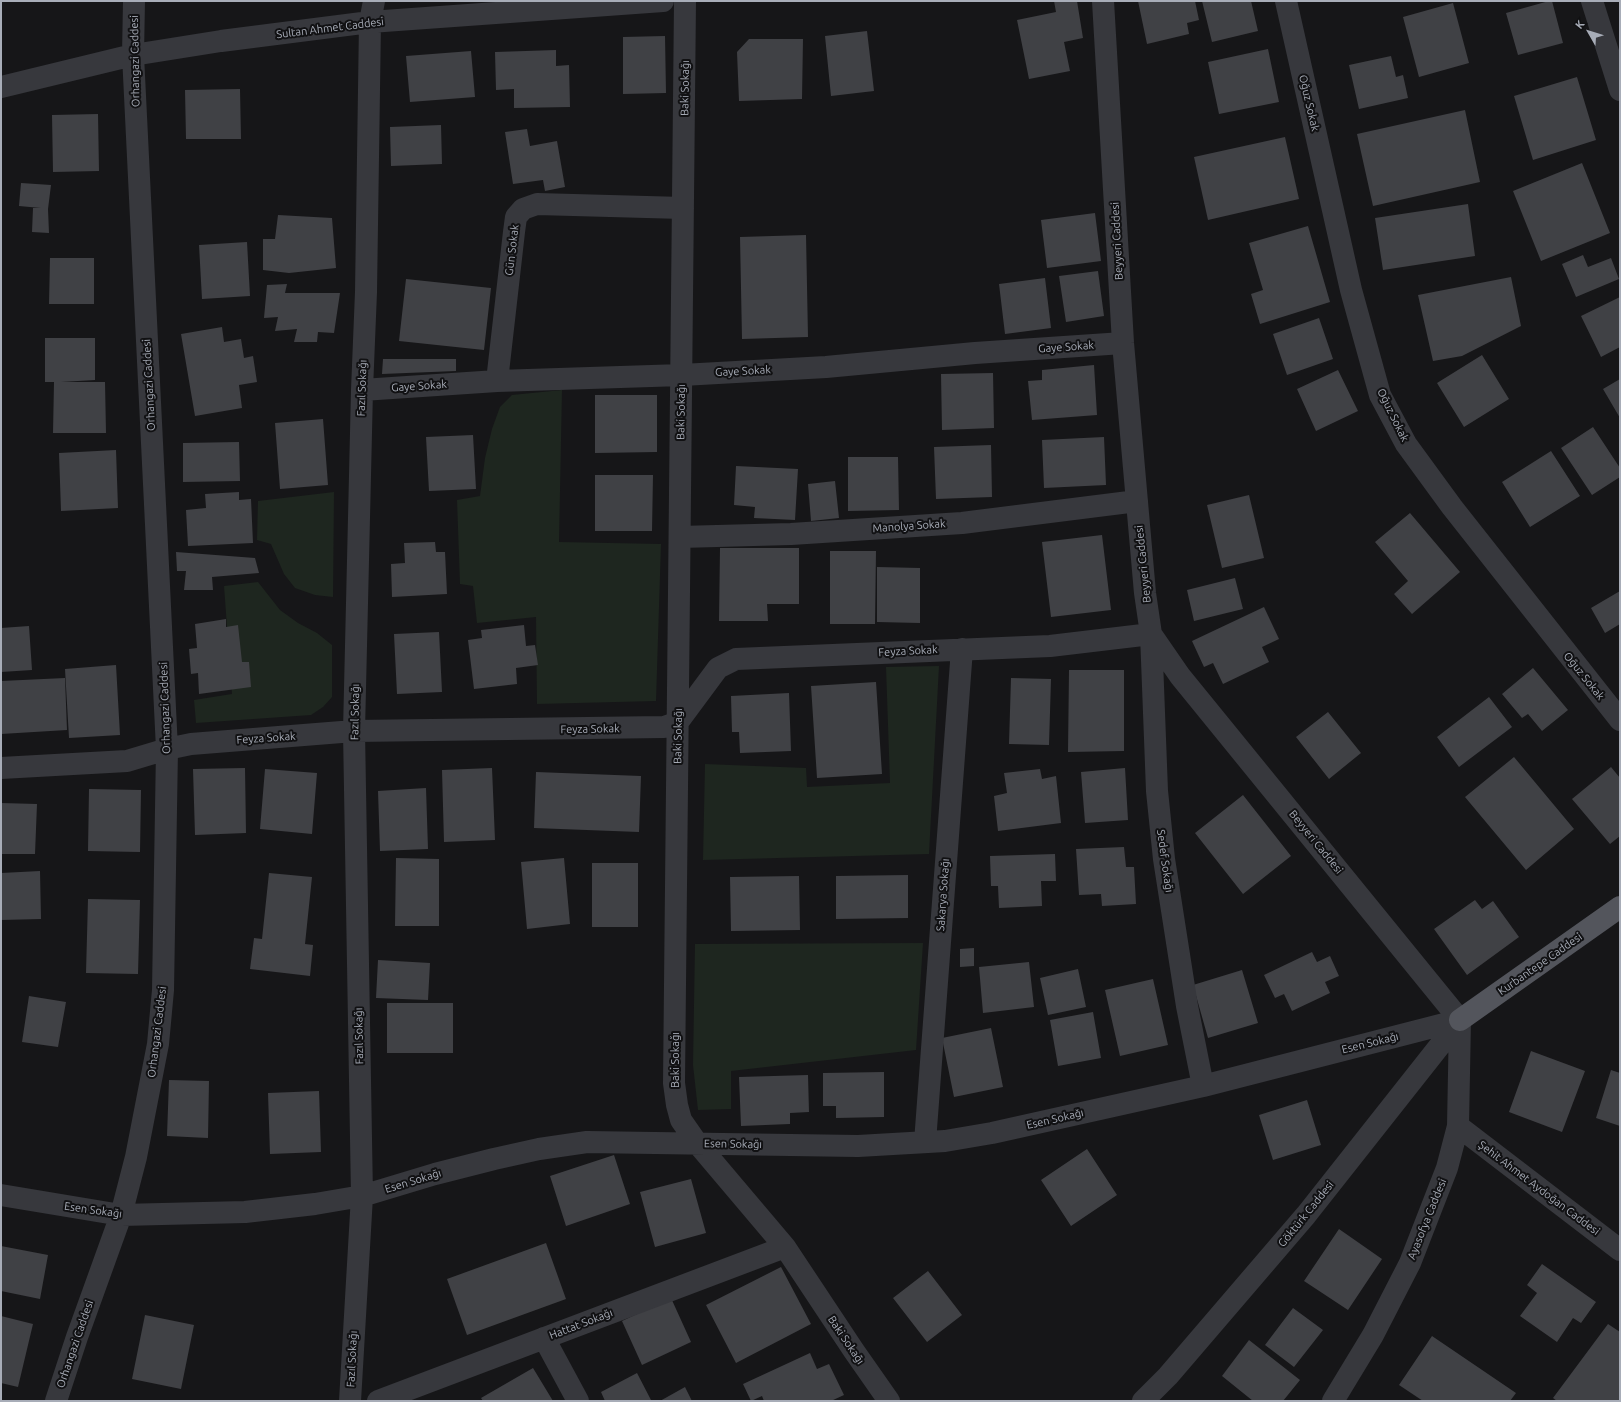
<!DOCTYPE html>
<meta charset="utf-8">
<style>
body{margin:0}
#map{position:relative;width:1621px;height:1402px;overflow:hidden;background:#161618;font-family:Ubuntu,sans-serif}
canvas{display:block}
.frame{position:absolute;inset:0;border:2px solid #a8adb8;pointer-events:none}
.north{position:absolute;left:1569px;top:12px;width:40px;height:40px;-webkit-text-stroke:3px #111113;paint-order:stroke;rotate:309deg;font-size:11px;font-weight:700;line-height:16px;text-align:center;color:#a8adb8}
.north::after{content:'';display:block;margin:auto;width:14px;height:18px;background:#a8adb8;clip-path:polygon(50% 0,100% 100%,50% 72%,0 100%)}
</style>
<div id="map">
<canvas width="1621" height="1402"></canvas>
<div class="frame"></div>
<div class="north">K</div>
</div>
<script>
const ctx = document.querySelector('canvas').getContext('2d');
ctx.lineJoin = 'round';
function fillPath(path, color) { ctx.fillStyle = color; ctx.fill(path, 'evenodd'); }
const toPath = rows => new Path2D(rows.map(r => 'M' + r).join(''));
function trace(path, color, width, dash) { ctx.strokeStyle = color; ctx.lineWidth = width; ctx.lineCap = dash ? 'butt' : 'round'; ctx.setLineDash(dash || []); ctx.stroke(path); }
function drawText(font, color, halo, rows, align = 'center') {
  ctx.font = font + ' Ubuntu,sans-serif'; ctx.lineWidth = 4; ctx.setLineDash([]); ctx.textBaseline = 'middle'; ctx.strokeStyle = halo; ctx.fillStyle = color; for (const [text, x, y, turn = 0] of rows) {
    ctx.save(); ctx.translate(x, y); ctx.rotate((+turn || 0) * Math.PI / 180); ctx.textAlign = isNaN(turn) ? turn : align; if (halo) ctx.strokeText(text, 0, 0); ctx.fillText(text, 0, 0); ctx.restore();
  }
}
const green = toPath([
 [562,390,559,542,661,544,656,701,537,704,536,617,477,623,473,586,460,584,457,500,480,496,485,458,492,429,500,407,512,395],
 [334,492,333,597,315,595,295,588,284,574,271,544,257,540,258,501],
 [258,582,280,610,298,623,317,633,332,645,332,697,323,707,311,715,196,723,194,700,232,694,224,586],
 [939,666,929,854,703,860,705,764,806,768,807,787,890,783,886,667],
 [923,943,916,1050,731,1071,731,1109,698,1110,693,1065,695,944]
]);
const building = toPath([
 [1054,1,1077,1,1083,38,1064,42,1070,71,1029,79,1017,20,1056,12],
 [1138,1,1195,1,1199,20,1187,23,1189,34,1147,44],
 [1202,1,1251,1,1258,31,1212,42],
 [1549,1,1552,1,1563,43,1518,55,1506,13],
 [1453,3,1469,63,1419,77,1403,17],
 [867,31,874,91,831,96,825,36],
 [665,36,666,93,623,94,623,37],
 [749,39,803,39,802,99,739,101,737,52],
 [1268,49,1279,102,1219,114,1208,62],
 [556,50,556,66,569,65,570,107,514,108,514,89,496,90,495,52],
 [471,51,475,97,410,102,406,56],
 [1391,56,1396,77,1403,75,1408,98,1359,109,1349,65],
 [1577,77,1596,140,1533,160,1514,96],
 [240,89,241,139,186,139,185,90],
 [1465,110,1480,182,1373,206,1357,134],
 [98,114,99,171,53,172,52,115],
 [441,125,442,164,391,166,390,127],
 [527,129,530,146,557,141,565,187,545,191,543,180,513,184,505,132],
 [1285,137,1299,199,1208,220,1194,157],
 [1582,163,1610,233,1541,261,1513,191],
 [21,183,51,185,48,209,49,233,32,232,33,208,41,208,19,206],
 [1468,204,1475,256,1383,270,1375,218],
 [1095,213,1101,261,1047,268,1041,220],
 [278,215,332,218,336,268,289,273,263,270,263,239,275,239],
 [1308,226,1330,302,1260,324,1251,294,1263,290,1249,243],
 [806,235,808,337,742,339,740,237],
 [247,242,250,296,202,299,199,245],
 [1583,255,1588,267,1611,258,1619,279,1576,297,1562,264],
 [50,258,94,258,94,304,49,304],
 [1098,271,1104,316,1066,322,1059,276],
 [1511,277,1521,326,1462,356,1433,361,1418,295],
 [1045,278,1051,328,1005,334,999,284],
 [406,279,491,288,484,350,399,341],
 [287,284,285,293,340,293,334,333,318,332,317,342,294,342,297,329,275,331,278,317,264,318,267,285],
 [1620,297,1620,347,1601,357,1581,316],
 [1319,318,1333,359,1287,375,1273,334],
 [222,327,224,342,241,339,244,358,253,356,257,382,239,385,242,408,195,416,181,334],
 [45,338,95,338,95,380,61,382,105,382,106,433,53,433,54,382,45,382],
 [1482,355,1509,399,1464,427,1437,383],
 [383,359,456,359,456,371,382,374],
 [1094,365,1097,415,1032,420,1028,381,1042,380,1042,370],
 [1338,370,1358,411,1316,431,1297,389],
 [993,373,994,428,942,430,941,374],
 [1620,379,1620,418,1603,389],
 [595,395,657,395,657,452,595,453],
 [323,419,328,485,280,489,275,423],
 [1593,427,1620,468,1620,477,1592,495,1561,448],
 [473,435,476,489,429,491,426,437],
 [1104,437,1106,485,1044,488,1042,440],
 [239,442,240,481,183,482,183,443],
 [991,445,992,497,936,499,934,447],
 [116,450,118,508,61,511,59,453],
 [1551,451,1580,496,1530,527,1502,482],
 [848,457,898,457,899,510,848,511],
 [736,466,798,469,795,520,754,518,755,507,734,505],
 [595,475,653,475,652,531,595,531],
 [835,481,839,518,811,521,808,484],
 [239,492,239,500,251,499,253,543,188,546,186,510,206,508,205,494],
 [1249,495,1264,558,1222,568,1207,505],
 [1410,513,1460,572,1412,614,1394,594,1408,581,1375,542],
 [1102,535,1111,610,1051,617,1042,542],
 [435,542,436,552,445,552,447,594,392,597,391,564,405,563,404,543],
 [720,548,799,548,799,604,767,604,768,621,719,621],
 [830,551,876,551,875,624,830,624],
 [176,552,255,558,259,573,212,577,213,590,184,590,186,571,177,571],
 [877,567,920,568,920,623,877,622],
 [1235,578,1243,609,1194,621,1187,590],
 [1620,591,1620,624,1605,633,1591,608],
 [1264,607,1279,639,1262,647,1269,662,1223,684,1213,663,1204,667,1192,641],
 [226,619,226,627,238,625,242,662,249,662,251,687,199,694,198,673,191,674,189,649,197,648,195,624],
 [524,625,526,646,535,645,538,665,516,668,517,684,474,689,468,640,482,638,481,630],
 [29,626,32,670,1,672,1,628],
 [439,632,442,692,397,694,394,634],
 [116,665,120,735,69,738,65,669],
 [1533,668,1568,710,1542,731,1528,714,1522,718,1502,694],
 [1069,670,1124,670,1124,751,1068,752],
 [65,678,67,730,1,734,1,681],
 [1011,678,1051,679,1049,745,1009,744],
 [876,682,882,774,817,778,811,686],
 [789,693,791,751,740,753,739,732,732,732,731,696],
 [1489,697,1512,727,1459,767,1437,737],
 [1328,712,1361,753,1329,779,1296,737],
 [1514,757,1574,829,1526,870,1465,797],
 [1611,767,1620,778,1620,836,1610,844,1572,799],
 [245,768,246,833,195,835,193,769],
 [492,768,495,840,444,842,442,770],
 [1125,768,1128,820,1085,823,1081,772],
 [265,769,317,773,312,834,260,829],
 [1040,769,1042,779,1056,776,1061,823,998,831,994,796,1007,793,1004,773],
 [536,772,641,776,639,832,534,828],
 [426,788,428,849,380,851,378,791],
 [89,789,141,790,140,852,88,851],
 [1243,795,1291,856,1243,894,1195,833],
 [1,803,37,804,35,854,1,854],
 [1124,847,1126,867,1134,867,1136,904,1102,906,1101,894,1079,895,1076,849],
 [1055,854,1056,881,1041,881,1042,906,999,908,998,886,991,886,990,856],
 [396,858,439,859,439,926,395,926],
 [564,858,570,924,527,929,521,862],
 [592,863,638,863,638,927,592,927],
 [40,871,41,919,1,920,1,873],
 [269,873,312,877,305,944,313,945,310,976,250,969,254,938,262,939],
 [908,875,908,918,836,919,836,876],
 [799,876,800,930,731,931,730,877],
 [88,899,140,900,138,974,86,973],
 [1475,900,1482,909,1493,901,1519,937,1467,975,1434,929],
 [974,948,974,966,960,967,960,949],
 [1312,952,1317,962,1330,956,1339,976,1325,982,1330,993,1292,1011,1284,994,1275,998,1264,975],
 [378,960,430,963,428,1000,376,998],
 [1029,962,1034,1007,983,1013,979,967],
 [1078,969,1086,1007,1048,1015,1040,978],
 [1242,970,1258,1023,1208,1038,1193,985],
 [1153,979,1168,1045,1120,1056,1105,990],
 [29,996,66,1002,58,1047,22,1042],
 [387,1003,453,1003,453,1053,387,1053],
 [1093,1012,1101,1058,1058,1066,1050,1020],
 [991,1028,1003,1087,954,1097,942,1038],
 [1531,1051,1585,1071,1562,1132,1509,1112],
 [1611,1070,1620,1073,1620,1126,1596,1118],
 [884,1072,884,1117,836,1118,836,1106,823,1106,823,1073],
 [808,1075,809,1112,790,1113,790,1124,741,1126,739,1077],
 [169,1080,209,1081,208,1138,167,1136],
 [319,1091,321,1152,270,1154,268,1093],
 [1307,1100,1321,1145,1273,1160,1259,1115],
 [1087,1149,1117,1195,1071,1226,1041,1180],
 [614,1155,630,1204,566,1226,550,1176],
 [691,1179,706,1233,655,1247,640,1192],
 [1339,1229,1382,1259,1348,1310,1304,1281],
 [546,1243,566,1299,467,1335,447,1279],
 [1,1246,48,1255,40,1299,1,1291],
 [1542,1264,1596,1302,1581,1323,1573,1318,1557,1342,1520,1316,1537,1293,1527,1285],
 [781,1267,811,1324,736,1363,706,1305],
 [928,1271,962,1315,927,1342,893,1298],
 [671,1298,691,1342,642,1365,622,1321],
 [1293,1308,1323,1330,1294,1367,1265,1345],
 [145,1315,194,1325,181,1389,132,1379],
 [1,1316,33,1324,18,1387,1,1383],
 [1608,1324,1620,1332,1620,1401,1557,1401,1553,1398],
 [1432,1336,1516,1393,1510,1401,1423,1401,1399,1385],
 [1249,1340,1300,1380,1283,1401,1253,1401,1222,1376],
 [810,1353,817,1369,829,1364,844,1395,831,1401,764,1401,762,1396,751,1401,743,1384],
 [533,1368,553,1401,483,1401,481,1398],
 [637,1373,651,1400,605,1401,601,1392],
 [685,1387,692,1401,660,1401]
]);
const minor = toPath([
 [685,1,674,1083,677,1105,681,1120,697,1143,785,1247,854,1351,889,1401],
 [1103,1,1123,343,1145,593,1151,634,1180,676,1460,1020],
 [1286,1,1351,290,1380,395,1406,444,1452,507,1620,720],
 [1592,1,1620,90],
 [1,87,133,55,221,41,370,22,663,1],
 [497,381,514,232,516,217,523,209,537,204,683,208],
 [362,390,497,381,682,375,826,367,975,353,1123,343],
 [680,537,791,534,962,523,1137,501],
 [1,768,127,761,167,749,191,744,354,731,664,727,678,722,718,668,736,659,1050,646,1151,634,1157,791,1164,859,1187,1006,1203,1086],
 [1458,1126,1620,1250],
 [925,1142,962,649],
 [1,1195,121,1215,245,1212,315,1204,362,1196,435,1174,494,1159,539,1149,587,1142,858,1146,945,1141,992,1133,1203,1086,1460,1020],
 [544,1338,578,1401],
 [56,1401,77,1337,121,1215,136,1157,158,1044,163,990,167,749,133,55,134,1],
 [350,1401,362,1196,354,731,362,390,366,292,370,22,374,1],
 [378,1401,785,1247],
 [1143,1401,1168,1376,1306,1215,1460,1020],
 [1333,1401,1373,1335,1410,1263,1447,1168,1458,1126,1460,1020]
]);
const major = toPath([
 [1460,1020,1620,907]
]);
const streetNames = [
 ["Sultan Ahmet Caddesi",330,28,-7],
 ["Orhangazi Caddesi",135,61,-91],
 ["Baki Sokağı",685,88,-89],
 ["Oğuz Sokak",1309,103,77],
 ["Beyyeri Caddesi",1117,241,-93],
 ["Gün Sokak",512,250,-83],
 ["Gaye Sokak",1066,347,-4],
 ["Gaye Sokak",743,371,-3],
 ["Orhangazi Caddesi",149,385,-93],
 ["Gaye Sokak",419,386,-4],
 ["Fazıl Sokağı",362,388,-88],
 ["Baki Sokağı",681,412,-89],
 ["Oğuz Sokak",1393,415,64],
 ["Manolya Sokak",909,526,-4],
 ["Beyyeri Caddesi",1143,564,-96],
 ["Feyza Sokak",908,651,-3],
 ["Oğuz Sokak",1584,676,51],
 ["Orhangazi Caddesi",165,708,-92],
 ["Fazıl Sokağı",355,712,-89],
 ["Feyza Sokak",590,729,-1],
 ["Baki Sokağı",678,736,-89],
 ["Feyza Sokak",266,738,-4],
 ["Beyyeri Caddesi",1316,842,51],
 ["Sedef Sokağı",1165,861,82],
 ["Sakarya Sokağı",943,895,-86],
 ["Kurbantepe Caddesi",1540,964,-35],
 ["Orhangazi Caddesi",157,1032,-83],
 ["Fazıl Sokağı",359,1036,-91],
 ["Esen Sokağı",1370,1043,-14],
 ["Baki Sokağı",675,1060,-90],
 ["Esen Sokağı",1055,1119,-13],
 ["Esen Sokağı",733,1144,1],
 ["Esen Sokağı",413,1181,-17],
 ["Şehit Ahmet Aydoğan Caddesi",1539,1188,37],
 ["Esen Sokağı",93,1210,8],
 ["Göktürk Caddesi",1306,1214,-51],
 ["Ayasofya Caddesi",1427,1219,-68],
 ["Hattat Sokağı",581,1324,-21],
 ["Baki Sokağı",846,1340,56],
 ["Orhangazi Caddesi",75,1344,-71],
 ["Fazıl Sokağı",352,1359,-87]
];
fillPath(green, '#1e261f');
fillPath(building, '#404145');
trace(minor, '#37383d', 22);
trace(major, '#53555c', 22);
drawText('11px', '#a8adb8', '#111113', streetNames);
</script>
